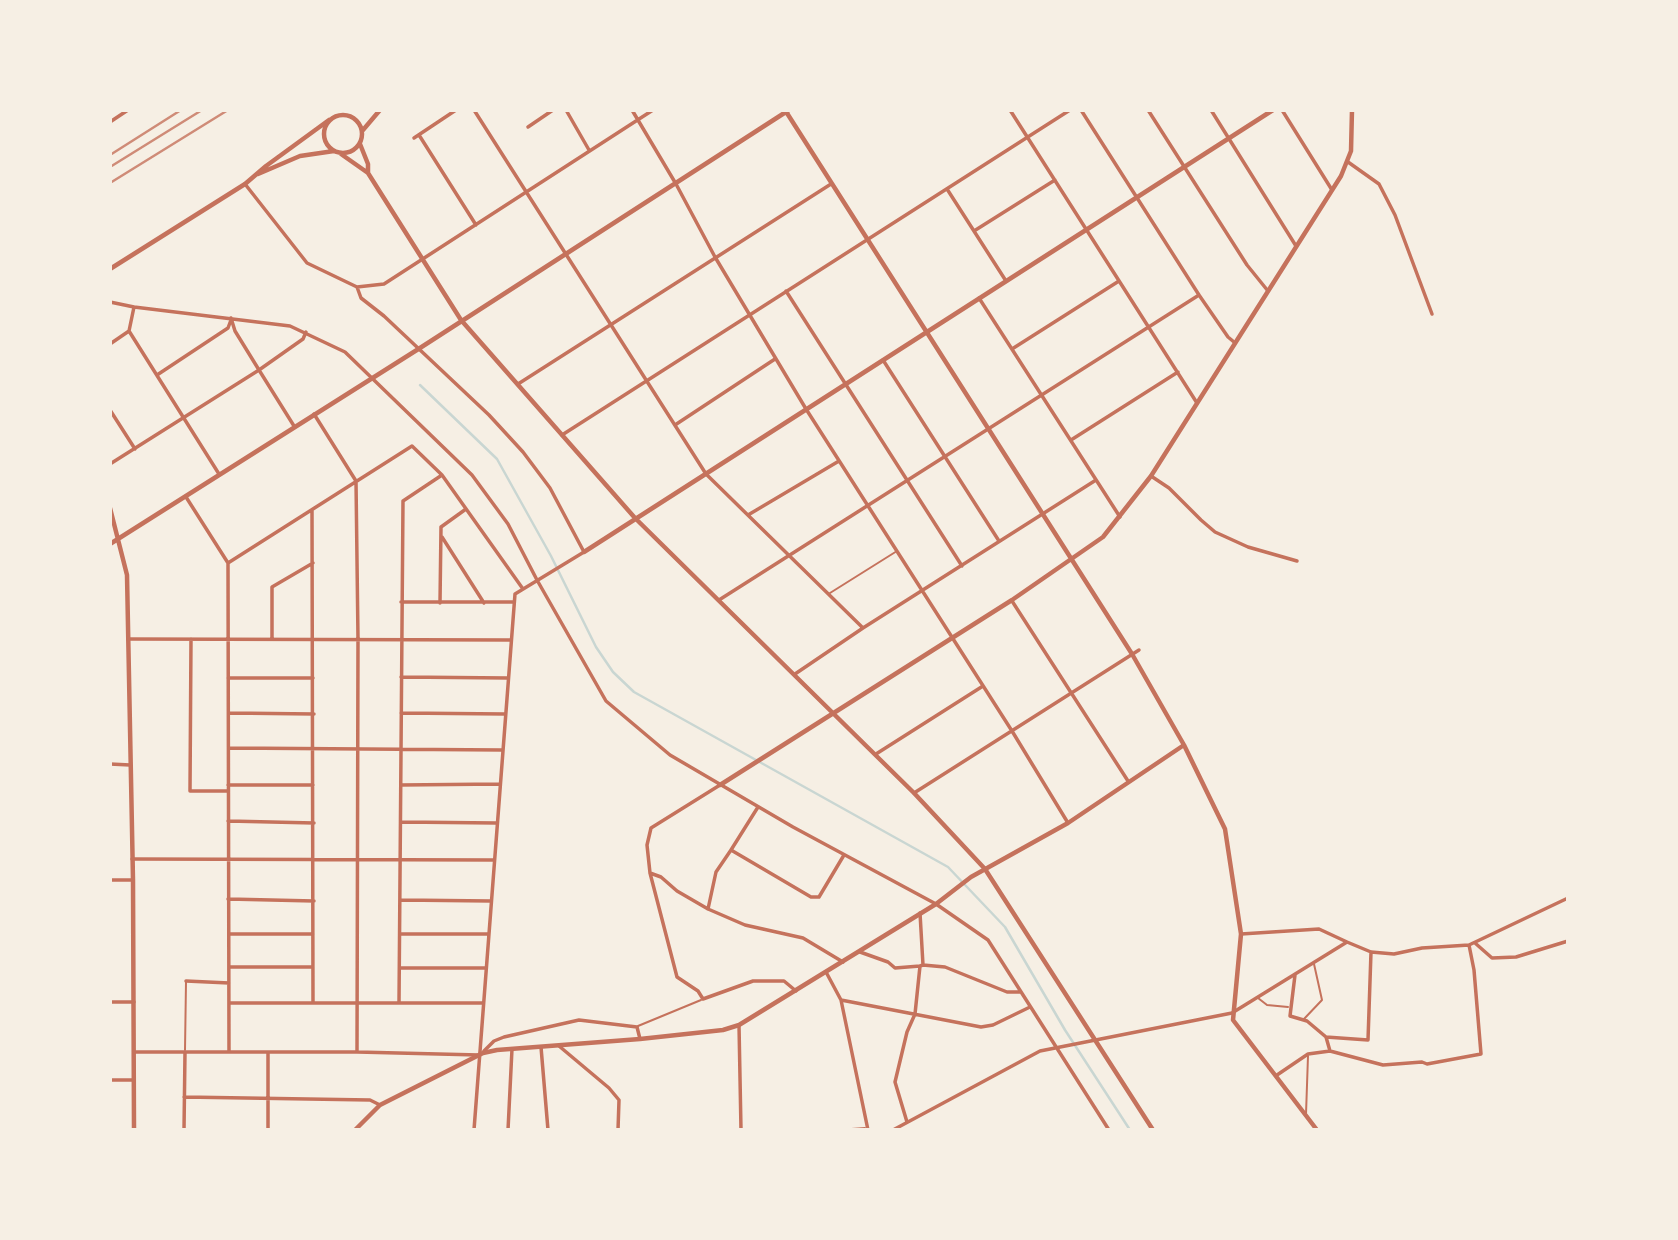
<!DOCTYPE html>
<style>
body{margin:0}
#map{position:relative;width:1678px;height:1240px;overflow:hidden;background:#f6efe4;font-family:"Roboto Condensed",sans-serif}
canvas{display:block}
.frame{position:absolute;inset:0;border:112px solid #f6efe4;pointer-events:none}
</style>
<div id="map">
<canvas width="1678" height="1240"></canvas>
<div class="frame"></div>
</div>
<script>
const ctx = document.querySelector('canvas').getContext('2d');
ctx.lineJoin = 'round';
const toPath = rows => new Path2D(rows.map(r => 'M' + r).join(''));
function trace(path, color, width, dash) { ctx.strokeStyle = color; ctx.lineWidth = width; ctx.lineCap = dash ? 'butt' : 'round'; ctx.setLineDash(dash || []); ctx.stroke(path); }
const stream = toPath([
 [420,385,497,459,551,556,596,647,613,672,634,692,948,867,1005,927,1065,1030,1130,1130]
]);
const service = toPath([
 [830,593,897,551],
 [1258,998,1267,1005,1288,1007],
 [1303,1020,1322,1000,1314,964],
 [638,1026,701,1000],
 [185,1050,186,982],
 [1306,1114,1308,1056],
 [838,1130,865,1128]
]);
const minor = toPath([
 [474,110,706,474,863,628],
 [566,110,589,150],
 [632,110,676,184,715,257,806,409,1012,731,1068,823],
 [1010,110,1197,403],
 [1081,110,1199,295,1228,337,1234,342],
 [1148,110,1247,265,1268,291],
 [1211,110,1296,246],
 [1282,110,1332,190],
 [110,122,128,110],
 [528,127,553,110],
 [419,135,476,225],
 [414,138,456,110],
 [1348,162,1379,184,1395,215,1432,314],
 [245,184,307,263,357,287,361,298,384,316,489,415,523,452,550,488,584,552,515,594,474,1130],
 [947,189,1006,281],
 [974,231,1055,180],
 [357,287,384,284,653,110],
 [786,291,962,566],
 [979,298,1120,517],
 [110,302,134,307,290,326,345,352,472,475,508,524,537,580,606,701,670,755,793,827,936,904,988,940,1109,1130],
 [231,318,235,331,259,370,303,339,306,332],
 [129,331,134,307],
 [110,344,129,331,219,474],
 [1012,349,1119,281],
 [883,360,999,541],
 [157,375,228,328,231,320],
 [518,384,831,184],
 [110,410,135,449],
 [314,414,356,481,358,639,357,1052],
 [675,425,775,359],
 [562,435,1070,110],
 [1071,440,1178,372],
 [110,464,259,370,294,426],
 [1151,476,1169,488,1201,520,1215,532,1248,547,1297,561],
 [186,497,228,563,229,1052],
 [312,510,313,1003],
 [748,515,839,461],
 [442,537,484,603],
 [228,563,412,446,442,475,523,589],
 [719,600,1199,295],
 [1012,601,1128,781],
 [401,602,514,602],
 [440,603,441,527,466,509],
 [272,638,272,587,313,563],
 [128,639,511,640],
 [191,639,190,791,228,791],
 [795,674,863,628,1096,480],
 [401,677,508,678],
 [228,678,313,678],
 [229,713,314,714],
 [401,713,505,714],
 [229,748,502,750],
 [876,754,983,686],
 [110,764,130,765],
 [228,785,313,785],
 [401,785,500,784],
 [720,785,651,828,647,845,650,873,677,977,698,991,703,999,753,981,784,981,796,991],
 [914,793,1139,650],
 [758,807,731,850,811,897,819,897,844,855],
 [228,821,314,823],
 [401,822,496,823],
 [132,859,494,860],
 [650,873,661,877,677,891,708,909,745,925,803,938,843,962],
 [110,880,133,880],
 [228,899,314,901],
 [400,900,491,901],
 [708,909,716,872,731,850],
 [229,934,313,934],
 [400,934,488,934],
 [1241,934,1319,929,1347,942],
 [1475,943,1492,958,1516,957,1568,941],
 [860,952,888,962,895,968,920,966],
 [923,965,945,967,1007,992,1020,992],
 [229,967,313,967],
 [400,968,486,968],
 [826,972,841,1000,868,1130],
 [1295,975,1290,1016,1307,1021,1326,1037,1368,1040,1371,952],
 [186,981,229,983],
 [841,1000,981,1027,993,1025,1030,1007],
 [110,1002,134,1002],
 [229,1003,483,1003],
 [399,1003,403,501,442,475],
 [739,1025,741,1130],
 [1326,1037,1330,1051],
 [559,1046,609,1088,619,1100,618,1130],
 [541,1047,548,1130],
 [484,1051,494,1041,504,1037,579,1020,637,1027,640,1039],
 [134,1052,357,1052,479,1055],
 [1277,1075,1308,1054,1330,1051,1383,1065,1422,1062,1427,1064,1481,1054,1474,970,1469,945],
 [110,1080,134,1080],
 [184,1097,370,1100,380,1105],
 [907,1122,895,1082,907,1032,915,1014,920,966,923,965,920,913],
 [184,1130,185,1052],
 [268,1130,268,1052],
 [508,1130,512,1049],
 [893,1130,1040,1051,1232,1013,1347,942,1371,952,1394,954,1422,948,1469,945,1568,898]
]);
const tertiary = toPath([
 [785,110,1132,654,1184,745,1225,829,1241,934,1233,1020,1317,1130],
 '324 134a19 19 0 1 1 38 0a19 19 0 1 1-38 0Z',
 [363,130,380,110],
 [360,144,368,164,368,173,461,320,635,518,914,793,985,869,1153,1130],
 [341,154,368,173],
 [258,174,300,156,334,151],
 [110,269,245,184,266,166,329,120],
 [110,508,127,575,133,880,134,1130],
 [110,544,420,348,789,110],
 [584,552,1273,110],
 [720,785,1012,600,1103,537,1151,476,1341,176,1351,151,1352,110],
 [355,1130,380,1105,483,1053,497,1050,640,1039,723,1030,739,1025,936,904,971,877,1068,823,1184,745]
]);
const rail = toPath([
 [110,155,181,110],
 [110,167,202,110],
 [110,183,228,110]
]);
trace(stream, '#c9d6d2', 2.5);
trace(service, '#c5725c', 2);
trace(minor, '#c5725c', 3.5);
trace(tertiary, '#c5725c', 4.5);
trace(rail, '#cf8b77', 2.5);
</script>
